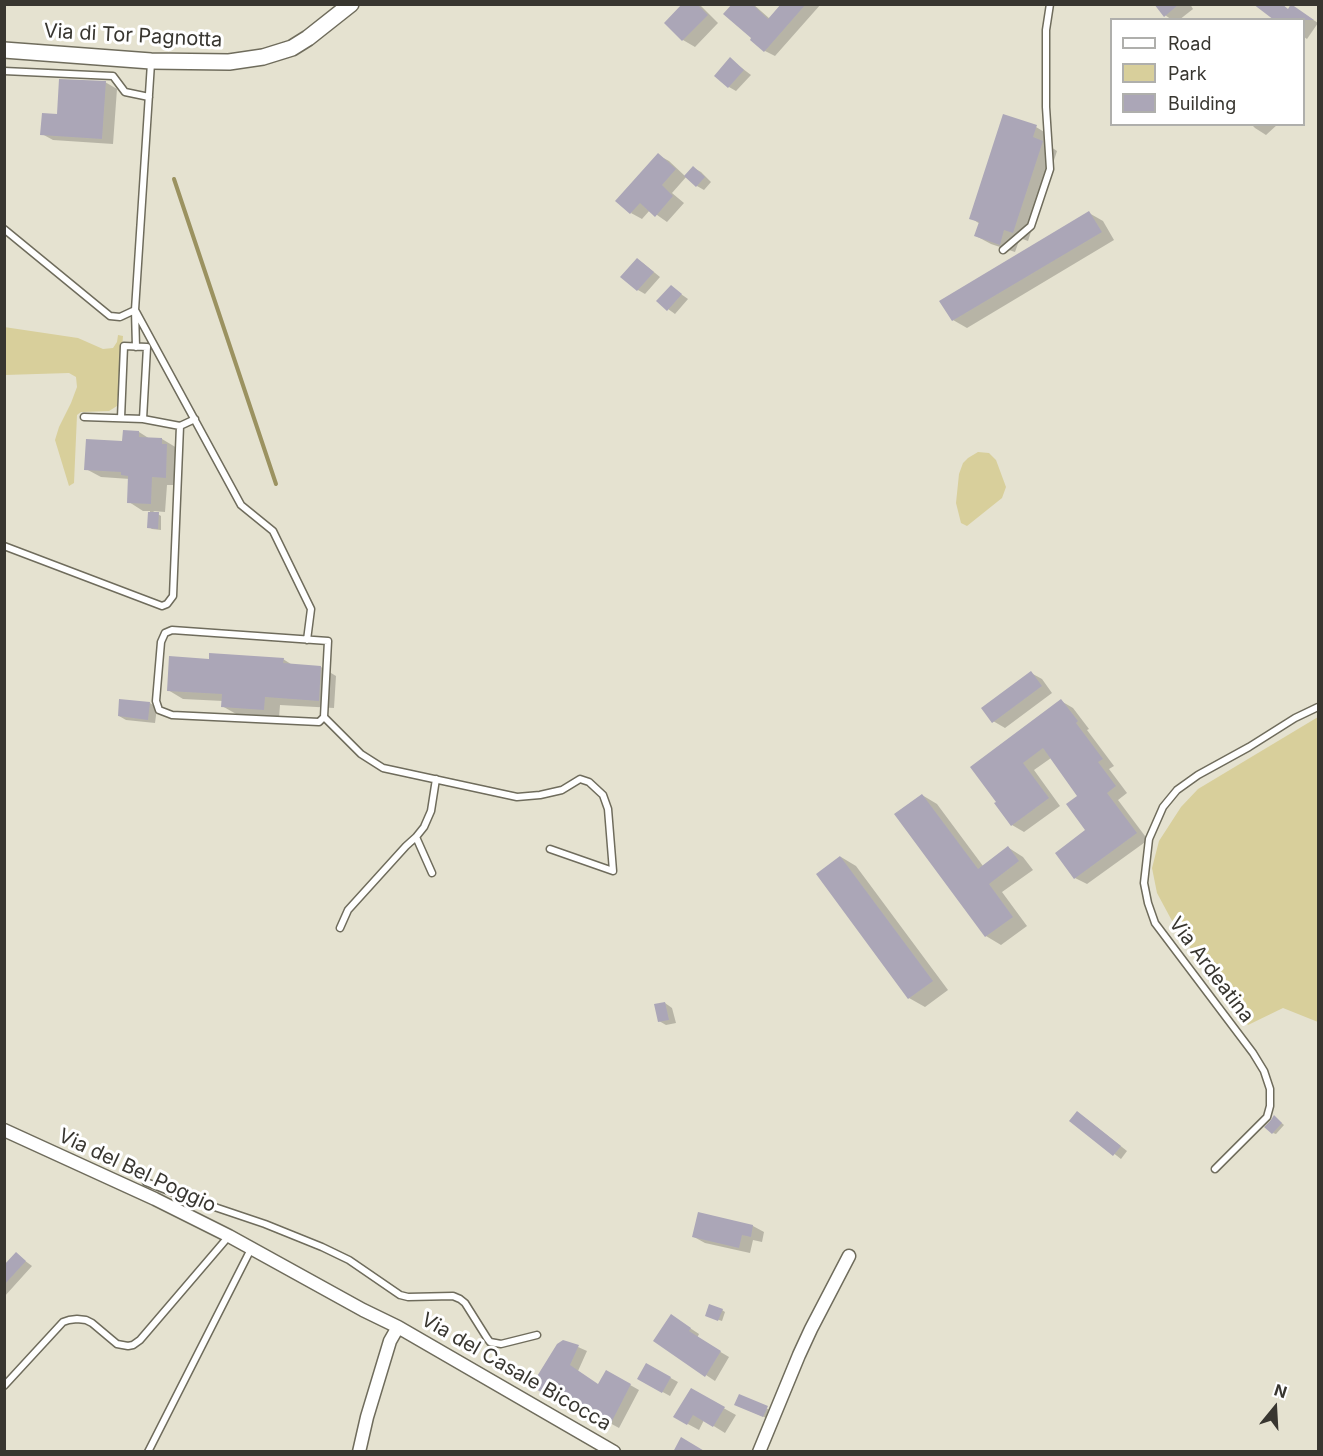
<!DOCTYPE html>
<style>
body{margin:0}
#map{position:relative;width:1323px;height:1456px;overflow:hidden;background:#e5e2d0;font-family:Inter,sans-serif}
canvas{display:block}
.frame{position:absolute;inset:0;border:6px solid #383630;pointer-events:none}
.legend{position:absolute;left:1110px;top:18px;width:195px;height:108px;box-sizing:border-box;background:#fff;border:2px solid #afafac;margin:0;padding:8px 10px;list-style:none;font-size:18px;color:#383630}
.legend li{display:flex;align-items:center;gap:12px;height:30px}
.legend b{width:30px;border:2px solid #afafac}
.north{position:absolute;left:1245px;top:1378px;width:60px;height:60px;-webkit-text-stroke:4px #fff;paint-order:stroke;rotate:18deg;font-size:16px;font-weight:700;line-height:24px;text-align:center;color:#383630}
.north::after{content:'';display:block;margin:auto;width:21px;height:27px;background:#383630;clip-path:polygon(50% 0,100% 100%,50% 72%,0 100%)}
</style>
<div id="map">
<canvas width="1323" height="1456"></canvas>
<div class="frame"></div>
<ul class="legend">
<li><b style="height:8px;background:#fff"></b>Road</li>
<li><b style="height:16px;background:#d8cf9b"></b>Park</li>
<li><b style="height:16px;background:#aba6b7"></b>Building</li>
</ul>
<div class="north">N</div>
</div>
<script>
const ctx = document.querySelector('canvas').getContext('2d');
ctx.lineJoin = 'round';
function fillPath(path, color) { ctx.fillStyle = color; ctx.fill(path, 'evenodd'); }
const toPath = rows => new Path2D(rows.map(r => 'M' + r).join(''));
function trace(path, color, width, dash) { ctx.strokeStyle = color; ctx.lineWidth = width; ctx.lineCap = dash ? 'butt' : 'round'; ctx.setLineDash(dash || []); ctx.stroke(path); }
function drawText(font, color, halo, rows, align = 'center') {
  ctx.font = font + ' Inter,sans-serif'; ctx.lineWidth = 6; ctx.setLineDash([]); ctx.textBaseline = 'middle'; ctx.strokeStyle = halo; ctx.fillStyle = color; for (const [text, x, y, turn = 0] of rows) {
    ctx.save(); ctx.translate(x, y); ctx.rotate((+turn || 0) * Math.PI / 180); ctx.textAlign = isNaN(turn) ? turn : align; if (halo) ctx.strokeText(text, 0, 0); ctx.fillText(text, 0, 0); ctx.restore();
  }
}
const green = toPath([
 [4,327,78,338,103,349,113,348,117,342,118,335,123,336,117,406,109,411,81,412,77,415,74,483,69,486,55,440,59,427,71,403,77,387,76,377,69,373,5,375],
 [978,452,989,453,996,460,1006,487,1002,498,967,526,961,523,956,503,959,474,963,463,968,458],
 [1318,717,1318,1022,1283,1008,1248,1025,1215,985,1171,919,1157,893,1152,868,1159,841,1181,807,1198,789]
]);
const shadow = toPath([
 [684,4,699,4,718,23,695,47,683,40,666,23],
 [734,4,753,4,770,19,783,4,821,4,775,56,765,51],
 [1156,4,1190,4,1193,9,1179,20,1172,20,1165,15],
 [1303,13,1318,23,1307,39,1304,37],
 [730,59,751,75,736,91,729,87,716,76],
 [105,82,117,89,113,144,53,140,42,134],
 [1251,124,1278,124,1266,135,1255,128],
 [1036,127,1051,136,1048,145,1057,151,1028,241,1020,238,1015,252,991,244,976,236,980,224,971,218],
 [658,155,669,161,686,177,694,168,701,172,711,182,704,190,697,186,687,176,672,193,684,203,667,222,650,210,642,219,631,213],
 [1089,213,1103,221,1114,240,967,328,953,320],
 [637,259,644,264,660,277,645,294,638,290,622,276],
 [671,287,688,299,675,314,668,309],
 [139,432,150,439,162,439,177,448,180,485,167,485,165,512,153,511,161,516,161,530,152,529,149,527,150,511,143,511,129,502,130,479,101,477,86,469],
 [283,659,294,666,321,667,336,676,334,708,280,705,279,718,238,715,222,706,223,701,183,699,168,690,210,660],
 [1031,673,1042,679,1052,693,1005,728,993,721],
 [1061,701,1073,708,1089,729,1087,730,1114,766,1109,769,1127,793,1118,800,1148,840,1087,884,1075,878,1088,831,1079,796,1051,758,1034,770,1060,806,1024,832,1012,825,997,804],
 [150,703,157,708,155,723,126,720,119,716],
 [922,795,937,804,983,866,1009,848,1023,857,1033,870,1002,892,1027,926,1001,945,986,936,896,815],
 [841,857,856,866,948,990,925,1007,909,998,818,874],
 [665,1003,672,1008,676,1023,666,1025,659,1021],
 [1084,1117,1127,1151,1121,1159,1071,1120],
 [1277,1119,1284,1125,1276,1134,1273,1133],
 [699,1214,753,1226,764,1232,762,1242,753,1240,750,1253,705,1243,694,1237],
 [16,1254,32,1266,4,1297,4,1267],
 [722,1310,725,1312,722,1321,710,1317],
 [681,1322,699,1334,697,1338,729,1357,715,1381,706,1375],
 [569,1343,587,1351,578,1371,599,1386,607,1372,639,1390,619,1428,586,1410,585,1411,577,1406,556,1392,553,1397,533,1386],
 [647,1365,678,1382,670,1396,639,1379],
 [691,1390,736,1415,725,1433,704,1420,699,1430,675,1417],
 [740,1396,774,1412,771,1420,743,1408]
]);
const stream = toPath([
 [174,179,276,484]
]);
const building = toPath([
 [682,4,697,4,708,15,682,41,664,23],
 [732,4,752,4,768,19,781,4,806,4,764,52,750,40,751,38,723,14],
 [1154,4,1179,4,1164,17],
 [1253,4,1282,4,1288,9,1291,4,1314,20,1274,20],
 [730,57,744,70,728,88,714,76],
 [59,79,106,81,102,139,40,135,42,113,57,114],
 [1003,114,1037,125,1033,137,1043,141,1013,233,1004,230,1000,245,974,236,979,222,969,219],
 [658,153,676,169,662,185,673,196,655,217,640,203,630,214,615,201],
 [693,166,705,177,696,187,684,176],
 [1089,211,1102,232,952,321,939,301],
 [637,258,654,272,637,291,620,277],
 [671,285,682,294,667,311,656,301],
 [123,430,139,431,139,437,162,438,162,444,167,444,166,478,152,477,151,504,127,503,128,476,121,475,121,472,84,470,86,439,122,441],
 [148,512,159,512,158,529,147,528],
 [209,653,284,658,283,663,321,666,319,701,265,697,264,710,221,707,222,694,167,691,169,656,209,659],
 [1031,671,1042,686,992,723,981,708],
 [119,699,150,702,148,720,118,716],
 [1061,699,1078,721,1076,723,1103,759,1098,762,1116,786,1107,793,1137,833,1074,879,1055,853,1085,830,1066,804,1077,796,1043,748,1023,763,1049,798,1011,826,994,803,996,802,970,767],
 [922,794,978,869,1008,846,1019,861,989,884,1013,917,985,937,894,814],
 [840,856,933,981,908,999,816,874],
 [665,1002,669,1020,658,1022,654,1004],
 [1077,1111,1121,1146,1113,1156,1069,1121],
 [1274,1115,1282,1123,1272,1134,1264,1127,1271,1120],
 [698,1212,753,1225,751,1237,742,1235,739,1248,692,1237],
 [16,1252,26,1261,4,1285,4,1265],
 [709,1304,723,1309,718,1321,705,1316],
 [671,1314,691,1328,689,1331,721,1351,705,1377,653,1341],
 [563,1340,579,1345,570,1365,598,1384,606,1370,631,1384,610,1425,577,1406,576,1408,547,1388,544,1394,531,1386,557,1344],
 [646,1363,671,1377,662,1393,637,1379],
 [691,1388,725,1407,713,1427,693,1415,687,1425,673,1417],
 [739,1394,768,1406,763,1417,734,1405],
 [681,1437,706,1452,673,1452]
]);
const service = toPath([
 [4,71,113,76,125,92,149,97],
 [4,229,110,316,120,317,135,310,241,505,273,531,311,609,307,640],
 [1003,250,1031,226,1050,169,1046,107,1046,30,1050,4],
 [136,347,135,310,151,63],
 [84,417,143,419,180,426,195,419],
 [121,418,124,346,147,347,143,419],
 [4,546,162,606,167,604,173,596,180,426],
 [324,717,319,722,172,715,159,710,156,701,161,642,165,633,172,630,328,641,324,717,361,754,383,768,517,797,540,795,562,790,580,779,589,782,603,795,608,809,613,871,550,849],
 [416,837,432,873],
 [340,928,348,910,406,846,416,837,424,827,431,811,436,779],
 [1215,1169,1267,1117,1270,1106,1270,1089,1264,1071,1253,1053,1155,923,1148,903,1144,883,1149,839,1163,807,1177,790,1198,775,1249,747,1295,718,1318,707],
 [146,1182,179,1195,265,1224,322,1247,349,1260,400,1295,408,1297,453,1296,460,1299,465,1303,487,1338,490,1342,501,1344,537,1335],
 [4,1386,63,1322,69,1320,77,1319,86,1320,92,1323,117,1344,128,1346,133,1345,140,1340,229,1236],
 [148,1452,251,1249]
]);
const minor = toPath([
 [4,1130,155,1199,229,1236,363,1310,398,1327,390,1341,367,1417,359,1452],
 [398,1327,614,1452],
 [759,1452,799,1355,811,1329,849,1256]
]);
const tertiary = toPath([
 [4,50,151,61,229,62,263,57,292,48,308,38,351,4]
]);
const streetNames = [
 ["Via di Tor Pagnotta",133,36,3],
 ["Via Ardeatina",1211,970,53],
 ["Via del Bel Poggio",137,1171,25],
 ["Via del Casale Bicocca",516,1372,30]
];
fillPath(green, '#d8cf9b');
fillPath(shadow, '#0003');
trace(stream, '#9b9260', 4);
fillPath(building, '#aba6b7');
trace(service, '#6f6c5c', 9);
trace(minor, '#6f6c5c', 15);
trace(tertiary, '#6f6c5c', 18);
trace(service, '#fff', 6);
trace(minor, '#fff', 12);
trace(tertiary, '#fff', 15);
drawText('20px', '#383630', '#fff', streetNames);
</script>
